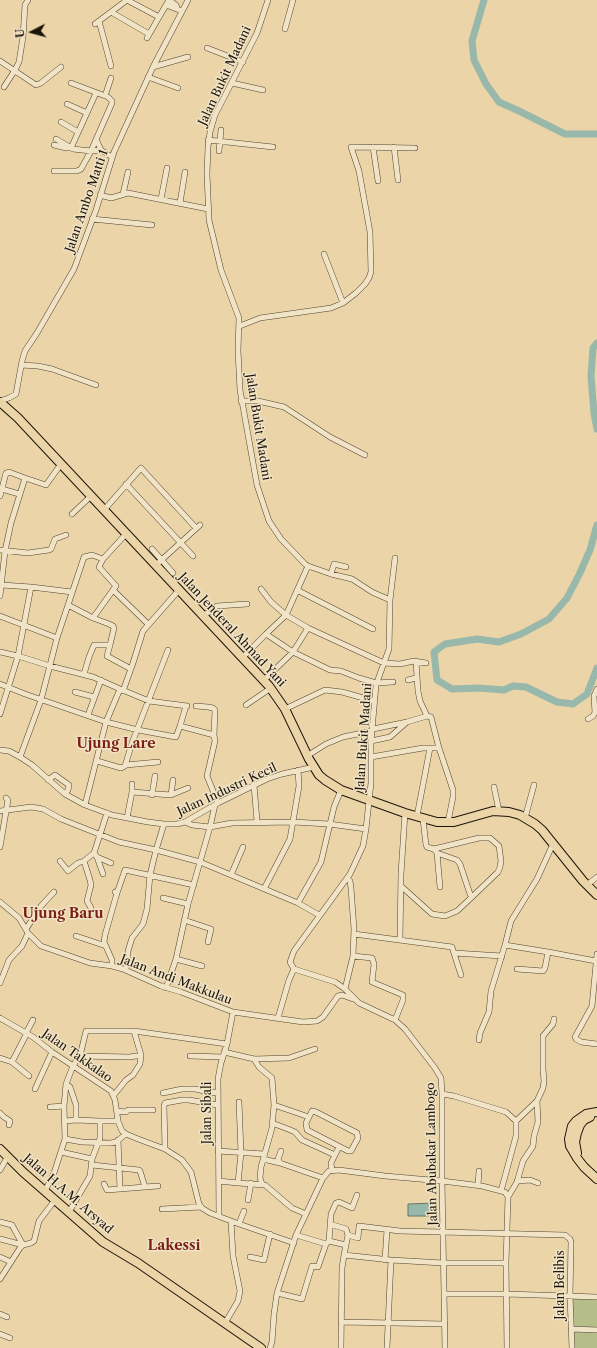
<!DOCTYPE html>
<style>
body{margin:0}
#map{position:relative;width:597px;height:1348px;overflow:hidden;background:#ead4a8;font-family:"Libre Caslon Text",serif}
canvas{display:block}
.north{position:absolute;left:12px;top:12px;width:40px;height:40px;-webkit-text-stroke:3px #f1e3c6;paint-order:stroke;rotate:264deg;font-size:11px;font-weight:700;line-height:16px;text-align:center;color:#1d1509}
.north::after{content:'';display:block;margin:auto;width:14px;height:18px;background:#1d1509;clip-path:polygon(50% 0,100% 100%,50% 72%,0 100%)}
</style>
<div id="map">
<canvas width="597" height="1348"></canvas>
<div class="north">U</div>
</div>
<script>
const ctx = document.querySelector('canvas').getContext('2d');
ctx.lineJoin = 'round';
function fillPath(path, color) { ctx.fillStyle = color; ctx.fill(path, 'evenodd'); }
const toPath = rows => new Path2D(rows.map(r => 'M' + r).join(''));
function trace(path, color, width, dash) { ctx.strokeStyle = color; ctx.lineWidth = width; ctx.lineCap = dash ? 'butt' : 'round'; ctx.setLineDash(dash || []); ctx.stroke(path); }
function drawText(font, color, halo, rows, align = 'center') {
  ctx.font = font + ' "Libre Caslon Text",serif'; ctx.lineWidth = 3; ctx.setLineDash([]); ctx.textBaseline = 'middle'; ctx.strokeStyle = halo; ctx.fillStyle = color; for (const [text, x, y, turn = 0] of rows) {
    ctx.save(); ctx.translate(x, y); ctx.rotate((+turn || 0) * Math.PI / 180); ctx.textAlign = isNaN(turn) ? turn : align; if (halo) ctx.strokeText(text, 0, 0); ctx.fillText(text, 0, 0); ctx.restore();
  }
}
const green = toPath([
 [572,1298,597,1299,597,1329,573,1328],
 [572,1330,597,1331,597,1348,572,1348]
]);
const water = toPath([
 [436,1203,436,1216,408,1216,408,1204,436,1203]
]);
const river = toPath([
 [484,0,472,41,474,60,486,84,499,102,519,111,565,134,597,134],
 [597,343,593,348,591,376,594,413,597,429],
 [597,525,590,550,579,575,567,598,549,619,521,634,499,642,477,639,445,644,434,652,437,680,452,689,479,688,504,690,513,686,526,687,557,702,573,704,587,694,597,668]
]);
const minor = toPath([
 [169,0,166,5,182,11],
 [169,0,176,5,177,8],
 [268,0,257,33,215,115,210,132,208,147,207,174,209,220,221,270,239,318,238,351,240,390,257,485,269,521,281,539,305,564,308,566,331,574,352,579,372,592,390,600,389,649,376,685,371,741,371,783,366,829,363,846,350,874,294,951,290,962,294,969,335,982,345,989,359,1003,395,1020,405,1029,435,1068,441,1078,442,1094,442,1181,445,1348],
 [111,12,149,34],
 [99,21,111,66],
 [95,24,127,0,159,17],
 [285,29,293,0],
 [147,38,166,5],
 [207,48,243,62],
 [0,61,36,85,41,83,61,67],
 [153,67,188,57],
 [148,77,178,88],
 [232,83,263,90],
 [4,87,15,70,19,62,23,37,25,5,28,0],
 [105,96,111,78],
 [67,104,87,113],
 [61,122,78,132],
 [56,139,73,149,91,151,101,150],
 [96,139,101,150,112,157],
 [208,140,273,147],
 [54,145,66,148,70,148],
 [373,147,378,181],
 [394,147,398,180],
 [71,148,96,93],
 [219,151,221,130],
 [54,171,77,171,81,169,91,151,112,103,112,101,108,97,71,83],
 [123,194,128,172],
 [100,195,111,198,128,193,208,209],
 [161,199,167,168],
 [180,203,185,172],
 [92,219,152,225],
 [324,254,343,303],
 [240,326,260,318,331,308,343,303,356,293,365,284,369,278,371,272,370,232,359,171,351,147,415,148],
 [21,365,38,366,52,369,96,385],
 [0,401,9,398,16,394,22,361,25,351,37,333,74,269,96,210,114,152,153,67,188,0],
 [241,401,258,401,284,407,330,437,365,455],
 [126,484,193,556],
 [2,489,19,494],
 [0,496,6,473,9,472,25,478],
 [104,510,141,468,196,528],
 [72,514,91,496],
 [126,534,103,559,99,567,116,586,113,590,148,624],
 [152,549,173,573],
 [0,550,28,553,49,550,51,549,55,539,66,535],
 [156,565,200,525],
 [331,574,334,564,346,567],
 [31,587,72,592],
 [261,589,271,602,286,615,308,566],
 [297,590,373,629],
 [0,596,5,551,11,523,25,478,46,485,61,464],
 [390,600,395,558],
 [68,605,93,618,109,624,113,626,114,628,110,645,94,645,89,657,84,674],
 [0,616,57,638],
 [203,616,217,606,247,604],
 [93,618,113,590],
 [308,628,286,615,266,634,293,652,330,670,341,671,359,678,376,683,393,682],
 [110,645,107,656,131,669],
 [0,652,18,656,50,666,93,677,120,689],
 [243,657,266,634],
 [416,661,418,691,420,701,427,716],
 [264,680,293,652,308,628,384,663,400,664,414,661,426,663],
 [408,680,416,678],
 [0,684,25,694,106,722,138,730,176,737,180,726,214,735],
 [123,691,133,663,143,631,179,590],
 [75,692,94,697],
 [246,705,271,688],
 [196,706,208,707,213,708,215,710,214,735,215,741,207,776,218,803],
 [285,709,325,690,342,692,374,701],
 [0,714,18,656,31,587,2,585],
 [88,715,101,680],
 [588,719,593,716,595,713,594,696,597,689],
 [180,726,186,706],
 [373,729,407,722],
 [371,741,390,737,407,722,427,716,431,717,439,748,453,790,453,797,448,822],
 [0,750,9,751,20,757,32,765,65,794,85,805,112,815,148,822,164,824,177,824,185,822,218,803,267,779,282,774,314,767],
 [307,756,326,744,343,737,372,731],
 [20,757,41,700,57,638,84,557,92,555,103,559],
 [371,757,423,748,439,748],
 [97,761,121,768,125,766,132,743,168,650],
 [126,765,158,762],
 [48,780,55,775,69,785,68,790,65,794],
 [254,785,257,821],
 [494,787,499,811],
 [132,792,132,784],
 [152,795,155,776],
 [171,795,173,780],
 [85,805,106,722,120,689,149,701,187,706],
 [0,811,31,807,43,809,61,819,119,842,156,850,200,862,298,903,319,915],
 [417,816,430,748],
 [127,818,132,792,171,795,188,788],
 [525,818,534,785],
 [423,819,426,845,427,847,434,849,437,853,457,860,460,864,470,894,472,897],
 [185,822,192,825,210,827,232,823,293,822,329,824,366,829],
 [0,847,8,800,6,798],
 [437,853,440,887],
 [97,857,111,863],
 [60,861,68,871,78,863,84,861],
 [103,874,97,857,94,853,107,813],
 [231,875,243,847],
 [587,885,597,877],
 [401,886,432,914,445,916,457,911,472,897,498,872,500,867,501,861,499,846,490,838,479,838,434,849],
 [264,889,290,839,299,786,298,770],
 [115,892,117,893,125,870,194,885],
 [163,898,188,904],
 [0,902,19,918,28,933,41,946,90,963,112,966,123,969,161,986,181,992,233,1012,303,1022,317,1021,323,1017,338,996,342,995,353,999],
 [298,903,321,862,334,807,341,790],
 [91,908,87,901,91,885,90,880,84,861,94,853],
 [184,920,211,929,208,942],
 [26,929,41,906,54,892],
 [354,934,452,947,461,975],
 [76,936,106,946],
 [400,940,401,874,405,813],
 [505,945,511,921,537,879,553,844],
 [454,953,502,956],
 [597,954,592,1006,575,1037,576,1039,581,1042,597,1044],
 [353,956,372,958,374,964,372,982,403,995,403,1000,395,1020],
 [176,959,202,966],
 [112,966,112,960,104,942,105,935,117,893],
 [517,969,543,971,545,968,548,952],
 [126,970,128,951,132,938,143,924,147,909,150,875,156,850,164,824],
 [0,983,9,960,22,946,28,933],
 [166,988,176,959,188,904,210,827,215,805],
 [345,989,353,956,354,929,351,888,350,881,347,878],
 [0,1018,33,1037,52,1052,111,1091,115,1100,118,1121,122,1131,126,1134,138,1139,165,1149,182,1160,191,1172,199,1204,202,1208,210,1213,239,1224,294,1243],
 [278,1018,289,980,294,969],
 [26,1033,33,1020],
 [479,1040,480,1033,489,1012,491,991,505,945,548,952,596,961],
 [224,1052,254,1059,289,1058,315,1049],
 [80,1056,86,1031,134,1031],
 [190,1056,223,1057],
 [0,1058,12,1062,29,1076],
 [254,1059,259,1067,272,1078,274,1105,272,1128,261,1167,260,1178,262,1184],
 [12,1062,27,1033],
 [35,1089,52,1052],
 [163,1093,182,1089,195,1089,209,1092,218,1093],
 [442,1094,454,1096,506,1112,516,1121,516,1136,501,1191],
 [114,1095,126,1080,133,1075,140,1064,141,1055,134,1031,227,1044],
 [274,1105,306,1116],
 [50,1107,64,1106],
 [117,1111,126,1112,128,1110,153,1110],
 [312,1111,316,1112,357,1133,358,1138,351,1151,348,1151,307,1130,306,1123,312,1111],
 [0,1113,4,1117,10,1121,9,1125],
 [76,1120,100,1121],
 [65,1121,76,1120,76,1105,70,1087,66,1084],
 [516,1121,537,1101,543,1088,544,1081,543,1069,543,1036,553,1024,554,1019],
 [272,1123,288,1129,295,1132,302,1140,335,1155],
 [65,1139,82,1142,111,1143,116,1142,126,1134],
 [118,1140,120,1189],
 [165,1149,164,1106,165,1103,182,1100,189,1100,218,1105],
 [218,1151,264,1154],
 [281,1151,278,1159,280,1163,323,1178],
 [61,1152,92,1159],
 [263,1159,280,1163],
 [92,1165,139,1170,140,1171,145,1187,158,1186],
 [0,1170,8,1156],
 [332,1171,331,1163,339,1147],
 [219,1181,238,1183,241,1153,239,1102],
 [517,1181,530,1180,538,1183],
 [238,1183,265,1185,292,1208,306,1214],
 [104,1184,107,1190,145,1187],
 [478,1185,479,1171],
 [45,1191,54,1173,65,1139,64,1106,66,1084,73,1066,79,1056,130,1057,141,1055],
 [508,1197,517,1182,523,1161,533,1146,534,1136,538,1122,537,1101],
 [248,1200,251,1183],
 [162,1209,201,1207],
 [69,1212,90,1176,92,1159,100,1138,100,1121,118,1121],
 [219,1216,218,1079,221,1063,227,1044,233,1012],
 [0,1222,12,1225,23,1245],
 [239,1224,244,1211],
 [330,1224,346,1229,348,1235,358,1238,359,1226,400,1231,565,1235,570,1239,571,1242,570,1296,572,1348],
 [296,1235,326,1244],
 [0,1239,23,1245],
 [329,1241,346,1245],
 [344,1255,348,1235],
 [0,1257,11,1262],
 [250,1257,264,1260,270,1234],
 [385,1260,387,1230],
 [0,1279,20,1248,23,1245,31,1243,34,1241,39,1221,55,1200],
 [277,1293,302,1299,312,1266,318,1267,326,1244,329,1241,331,1214,336,1203,339,1202,352,1208,357,1195],
 [445,1294,507,1294,597,1297],
 [0,1314,7,1317],
 [341,1322,445,1324],
 [225,1323,238,1301,240,1291,233,1256,231,1221],
 [571,1329,597,1330],
 [0,1334,10,1338],
 [270,1348,272,1342,274,1314,277,1293,296,1235,323,1178,329,1171,339,1170,385,1176,442,1181,482,1186,505,1192,508,1197,506,1263,507,1348],
 [341,1348,342,1268,344,1255,391,1260,443,1263,506,1263],
 [387,1348,391,1260]
]);
const highway = toPath([
 [0,402,18,418,269,686,285,709,309,759,319,775,325,780,341,790,405,813,437,822,454,822,493,811,509,812,520,815,535,824,542,830,583,881,597,895],
 [597,1112,586,1114,576,1121,572,1126,569,1139,570,1146,577,1158,584,1167,597,1179],
 [0,1149,23,1172,103,1242,138,1263,261,1348],
 [577,1153,575,1142,577,1133,580,1125,584,1120,590,1117]
]);
const streetNames = [
 ["Jalan Bukit Madani",225,76,-65],
 ["Jalan Ambo Matti 1",87,201,-71],
 ["Jalan Bukit Madani",258,427,81],
 ["Jalan Jenderal Ahmad Yani",232,630,47],
 ["Jalan Bukit Madani",364,737,-86],
 ["Jalan Industri Kecil",227,790,-25],
 ["Jalan Andi Makkulau",176,980,21],
 ["Jalan Takkalao",77,1056,35],
 ["Jalan Sibali",208,1113,-90],
 ["Jalan Abubakar Lambogo",432,1154,-91],
 ["Jalan H.A.M. Arsyad",68,1194,41],
 ["Jalan Belibis",561,1285,-90]
];
const quarterNames = [
 ["Ujung Lare",116,744],
 ["Ujung Baru",63,914],
 ["Lakessi",174,1246]
];
fillPath(green, '#b5bd89');
fillPath(water, '#98b8ab');
trace(water, '#67776a', 1);
trace(river, '#98b8ab', 7);
trace(minor, '#504531', 6);
trace(highway, '#1d1509', 10);
trace(minor, '#f1e3c6', 5);
trace(highway, '#ead4a8', 8);
drawText('12px', '#1d1509', '#f1e3c6', streetNames);
drawText('bold 14px', '#7a1f14', '#f1e3c6', quarterNames);
</script>
